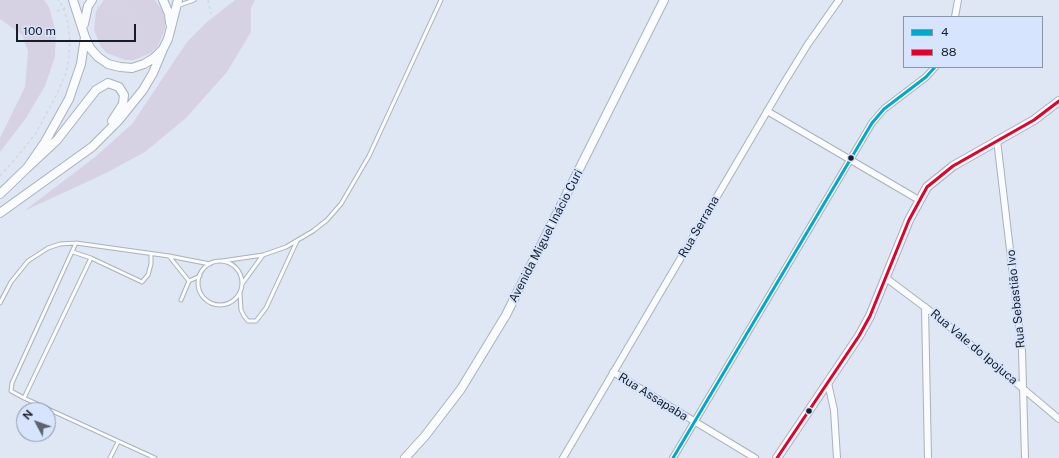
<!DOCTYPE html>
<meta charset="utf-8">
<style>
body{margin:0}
#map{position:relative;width:1059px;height:458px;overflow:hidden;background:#dfe7f4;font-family:"Public Sans",sans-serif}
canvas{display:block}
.legend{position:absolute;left:903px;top:16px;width:140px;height:52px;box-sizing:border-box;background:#d6e5fd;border:1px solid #8a95a8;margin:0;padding:5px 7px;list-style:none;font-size:12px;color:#171d28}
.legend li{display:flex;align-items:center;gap:8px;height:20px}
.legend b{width:20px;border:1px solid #8a95a8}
.north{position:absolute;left:16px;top:402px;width:40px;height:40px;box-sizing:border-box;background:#d6e5fd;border:1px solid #8a95a8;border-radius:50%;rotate:311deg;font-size:11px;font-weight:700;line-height:16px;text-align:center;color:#171d28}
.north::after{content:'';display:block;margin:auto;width:14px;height:18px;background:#5d646f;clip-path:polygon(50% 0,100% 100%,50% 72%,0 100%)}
.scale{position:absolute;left:16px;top:24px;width:120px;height:18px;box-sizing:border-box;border:2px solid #171d28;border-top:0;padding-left:5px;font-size:12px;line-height:14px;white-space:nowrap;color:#171d28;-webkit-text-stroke:3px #d6e5fd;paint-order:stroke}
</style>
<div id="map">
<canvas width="1059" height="458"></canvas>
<ul class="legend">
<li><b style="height:5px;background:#00a9ce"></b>4</li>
<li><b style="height:5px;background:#e4002b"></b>88</li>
</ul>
<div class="north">N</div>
<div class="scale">100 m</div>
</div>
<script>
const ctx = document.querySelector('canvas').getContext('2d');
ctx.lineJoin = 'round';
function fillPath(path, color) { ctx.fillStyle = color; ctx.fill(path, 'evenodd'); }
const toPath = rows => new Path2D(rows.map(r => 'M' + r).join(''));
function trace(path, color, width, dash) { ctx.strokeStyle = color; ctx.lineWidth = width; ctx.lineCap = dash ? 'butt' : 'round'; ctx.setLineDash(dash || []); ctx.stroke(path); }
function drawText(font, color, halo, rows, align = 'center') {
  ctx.font = font + ' "Public Sans",sans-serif'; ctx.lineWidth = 4; ctx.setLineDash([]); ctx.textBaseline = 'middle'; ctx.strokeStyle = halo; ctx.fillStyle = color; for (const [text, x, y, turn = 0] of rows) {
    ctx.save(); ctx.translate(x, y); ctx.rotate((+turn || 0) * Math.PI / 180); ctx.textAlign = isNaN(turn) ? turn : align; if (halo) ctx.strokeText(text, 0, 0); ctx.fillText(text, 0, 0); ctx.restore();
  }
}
const green = toPath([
 [0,0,44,0,49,7,56,33,55,57,45,86,26,118,0,152,0,138,25,87,28,51,22,35,0,19],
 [104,0,155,0,162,10,165,20,165,29,158,46,151,53,134,60,125,60,107,53,101,47,94,30,96,11],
 [235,0,255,0,251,8,251,32,227,72,186,118,145,152,104,174,24,211,95,157,132,124,187,42,207,22]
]);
const path = toPath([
 [208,0,211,14],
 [126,7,130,0],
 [97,8,125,8,131,11,136,27,136,50,140,58],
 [57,11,68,7],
 [0,176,22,151,36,133,57,94,66,73,69,57,70,40,68,23,63,7,58,0]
]);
const service = toPath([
 [177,6,194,0],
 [76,243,169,256,210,264],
 [73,252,91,258,142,282,148,275,151,264,151,254],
 [169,256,189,281],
 [222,261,263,255,286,247,313,231,327,220,341,204,369,156,441,0],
 '198 283a22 22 0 1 1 44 0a22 22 0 1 1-44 0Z',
 [242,284,263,255],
 [240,293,241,310,244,316,248,321,256,321,266,308,297,241],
 [181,300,189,281,200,276],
 [0,303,11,282,28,261,48,248,60,244,76,243,12,383,11,391,24,398,91,258],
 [24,398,155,458],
 [110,458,118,442]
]);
const minor = toPath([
 [955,17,958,0],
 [767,111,919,200],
 [997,140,1022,351,1025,458],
 [886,278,938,317,1059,419],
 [925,307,928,458],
 [613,372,755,458],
 [828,383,834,410,837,458],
 [563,458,782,86,808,44,839,0],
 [673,458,872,123,884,109,926,77,935,67]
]);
const tertiary = toPath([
 [73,0,85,37,90,48,98,57,108,64,120,67,132,68,144,64,154,58,163,49,168,39,178,0],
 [163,0,169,14,170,23],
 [84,24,88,6,92,0],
 [27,168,57,140,96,90,108,83,119,87,124,95,123,104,112,121],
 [0,194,27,168,45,142,69,99,81,64,85,37],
 [0,213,92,147,118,121,143,90,153,73,163,49],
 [405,458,425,436,461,389,506,315,664,0],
 [777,458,859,336,870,316,909,220,927,187,953,166,1034,120,1059,101]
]);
const bus1 = toPath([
 [673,458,872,123,884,109,926,77,935,67]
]);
const bus2 = toPath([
 [777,458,859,336,870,316,909,220,927,187,953,166,1034,120,1059,101]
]);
const markers = [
 [851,158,3.5,"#171d28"],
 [809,411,3.5,"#171d28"]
];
const streetNames = [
 ["Rua Serrana",699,227,-60],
 ["Avenida Miguel Inácio Curi",546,236,-63],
 ["Rua Sebastião Ivo",1016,299,-96],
 ["Rua Vale do Ipojuca",974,347,40],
 ["Rua Assapaba",653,397,32]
];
fillPath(green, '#d6d2e4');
trace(service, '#aab1bc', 5);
trace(minor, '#aab1bc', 8);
trace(tertiary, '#aab1bc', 10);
trace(path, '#d5d7db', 1.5, [3, 3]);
trace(service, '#fafbfd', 3);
trace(minor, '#fafbfd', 6);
trace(tertiary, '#fafbfd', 8);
trace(bus1, '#00a9ce', 3);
trace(bus2, '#e4002b', 3);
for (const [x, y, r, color] of markers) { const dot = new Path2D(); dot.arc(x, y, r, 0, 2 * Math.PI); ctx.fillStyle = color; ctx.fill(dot); trace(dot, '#d6e5fd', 1.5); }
drawText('12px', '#171d28', '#d6e5fd', streetNames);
</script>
